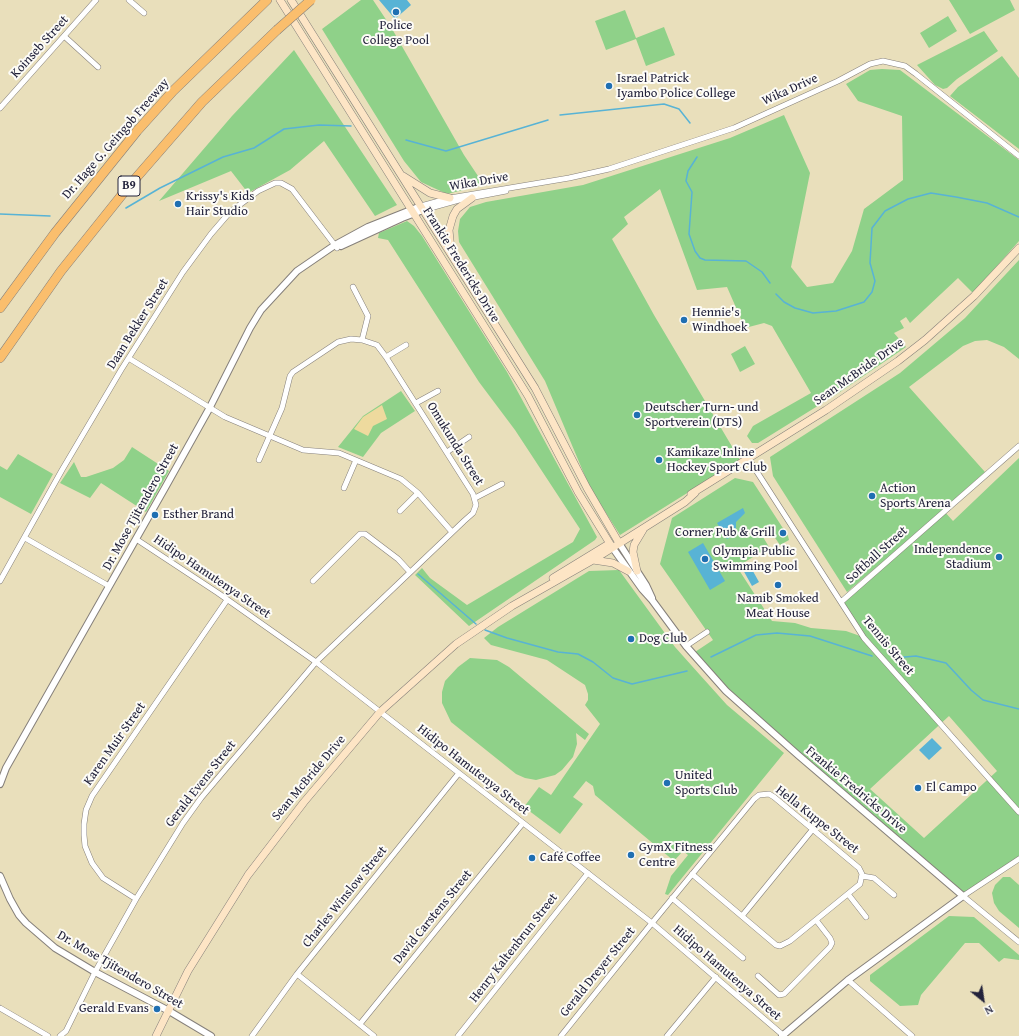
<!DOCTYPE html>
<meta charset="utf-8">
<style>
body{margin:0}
#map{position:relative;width:1019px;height:1036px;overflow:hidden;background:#e9dfbb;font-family:"Gentium Book Plus",serif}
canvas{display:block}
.north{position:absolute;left:963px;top:980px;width:40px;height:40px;-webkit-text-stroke:3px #fdfcf7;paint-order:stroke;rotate:150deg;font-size:11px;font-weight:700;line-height:16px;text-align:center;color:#22223b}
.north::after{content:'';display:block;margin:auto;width:14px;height:18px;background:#22223b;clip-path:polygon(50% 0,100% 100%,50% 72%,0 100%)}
</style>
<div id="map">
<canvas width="1019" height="1036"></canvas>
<div class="north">N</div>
</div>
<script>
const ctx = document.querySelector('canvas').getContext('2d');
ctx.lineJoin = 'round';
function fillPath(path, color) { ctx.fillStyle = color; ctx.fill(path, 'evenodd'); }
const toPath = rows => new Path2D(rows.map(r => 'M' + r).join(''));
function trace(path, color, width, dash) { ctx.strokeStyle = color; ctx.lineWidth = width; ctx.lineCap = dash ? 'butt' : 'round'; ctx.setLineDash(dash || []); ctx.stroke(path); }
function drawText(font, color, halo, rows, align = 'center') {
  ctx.font = font + ' "Gentium Book Plus",serif'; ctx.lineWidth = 4; ctx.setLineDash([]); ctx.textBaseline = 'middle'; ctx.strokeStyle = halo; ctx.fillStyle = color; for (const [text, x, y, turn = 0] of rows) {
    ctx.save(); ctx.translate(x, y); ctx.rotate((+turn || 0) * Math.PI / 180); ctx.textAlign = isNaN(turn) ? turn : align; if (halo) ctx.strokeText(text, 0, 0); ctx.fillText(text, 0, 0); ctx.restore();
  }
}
const green = toPath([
 [361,0,373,0,391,27,464,155,484,185,447,194,421,182,404,161,322,29],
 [949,0,1010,0,1015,10,970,34],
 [625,10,636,38,664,27,675,55,646,66,636,39,606,50,595,21],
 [948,16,957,31,929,48,920,33],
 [984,31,998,51,957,79,947,88,943,89,935,85,917,65],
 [294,50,397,205,375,216,324,141,290,170,248,193,231,171,159,201,232,116],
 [1002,56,1019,78,1019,149,950,96,958,87],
 [882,69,900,70,1019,160,1019,241,973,293,958,278,910,323,906,317,900,321,904,328,894,333,906,347,837,394,758,443,752,443,747,436,753,426,811,393,772,326,764,323,745,328,727,287,697,290,660,189,624,217,628,224,612,239,654,315,740,460,620,535,590,488,545,381,459,242,458,231,460,219,470,207,486,202,583,185,730,138,784,115,810,173,791,267,807,287,833,283,852,251,864,209,903,180,902,116,858,101,846,84,870,70],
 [407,221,414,226,422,236,507,372,597,537,595,540,469,626,415,575,422,568,430,578,467,605,573,542,580,529,515,430,479,382,388,240,378,238,379,233],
 [1019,260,1019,359,1004,347,987,340,975,341,963,346,909,387,985,472,903,545,847,592,773,476,770,457,900,373,965,318],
 [745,346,755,364,740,372,731,354],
 [401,391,415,411,381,433,363,457,338,447,363,416],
 [132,447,169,471,146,512,101,483,90,498,60,483,74,462,81,477,86,477,113,468,124,460],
 [18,454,53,474,31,514,0,497,0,466,7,470],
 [1019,458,1019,859,963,896,732,697,692,654,713,640,660,564,672,518,735,478,753,482,788,536,789,540,780,545,771,532,763,537,769,547,737,567,772,621,795,623,811,628,846,631,863,637,841,602,944,511,953,521],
 [949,716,997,771,924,838,870,789],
 [619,570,675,647,700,675,727,705,784,753,668,895,665,894,671,876,688,855,683,851,674,861,595,795,593,786,586,781,573,797,583,804,560,834,524,807,539,787,551,795,600,724,585,705,588,700,588,694,585,685,547,660,491,645,484,638,498,627,589,571],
 [470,658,497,660,509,667,589,734,585,740,576,733,577,744,573,757,562,770,555,775,536,780,525,778,516,774,451,722,442,703,442,692,445,681,458,667],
 [1003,877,1010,877,1019,885,1019,928,999,911,994,903,992,893,995,885],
 [949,916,974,917,1019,955,1019,960,1004,958,999,962,979,943,965,943,921,995,918,1005,900,1006,870,981,870,975]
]);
const sand = toPath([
 [382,405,387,419,373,426,368,436,354,429,363,417]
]);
const water = toPath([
 [379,0,407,0,411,5,395,19],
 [743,508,745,513,736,522,736,534,727,539,717,523],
 [703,543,725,581,710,590,688,552],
 [749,564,759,582,752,586,742,568],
 [932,738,942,748,929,760,919,750]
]);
const stream = toPath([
 [560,115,664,104,679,109,690,123],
 [406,140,446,151,548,120],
 [697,157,688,171,686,181,692,192,689,234,695,251,700,258,705,260,746,261,762,272,770,283],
 [126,208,160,188,223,157,254,148,284,129,319,125,351,126],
 [0,214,50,216],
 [776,294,784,302,795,308,813,313,836,311,864,302,872,292,875,281,870,263,872,228,885,211,908,199,931,193,956,197,987,203,1019,217],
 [418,574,476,624],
 [485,630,507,638,558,652,578,654,593,662,613,678,632,684,687,671],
 [711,657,756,635,777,633,810,636,872,656],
 [894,658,916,656,946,663,971,690,983,700,1019,709]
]);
const minor = toPath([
 [129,0,144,13],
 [64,36,98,67],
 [0,108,96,0],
 [421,206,450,198,569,178,609,169,734,128,838,81,870,64,883,61,905,66,916,74,1019,156],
 [423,210,459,200,506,191],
 [353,287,368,316,362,340],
 [386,357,406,345],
 [130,359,225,417,303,450,339,453,401,479,418,493,452,532],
 [416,403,438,391],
 [447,452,469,437],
 [748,458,864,638,1019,812],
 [344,488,356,460],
 [475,498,502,484],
 [400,511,418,493],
 [25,538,109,586],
 [136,539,218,593,316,662,652,923,784,1036],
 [0,581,62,470,121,370,183,272,211,234,230,212,258,191,275,183,281,183,292,189,337,248],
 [313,581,360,534,365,534,398,559,410,572],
 [841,602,1019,446],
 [686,646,707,632],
 [1019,859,963,896,1019,942],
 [862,876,874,878,894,895],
 [848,894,866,917],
 [672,898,743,958],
 [136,899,103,878,92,863,85,846,84,835,84,824,86,810,92,796,227,600],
 [742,916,813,829],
 [297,974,374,1036],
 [758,976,779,995,784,994,830,947,832,943,830,938,816,920],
 [848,980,912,1036],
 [0,1008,48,1036],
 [360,1024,523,823],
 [60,1036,66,1031,95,972,136,899,183,823,201,798,316,662,464,521,473,513,476,505,473,494,386,357,377,345,362,340,351,339,338,342,293,372,290,376,282,408,259,460],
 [252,1036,297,974,459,773],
 [458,1036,588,873],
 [561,1036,652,923,754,799,759,795,769,794,774,797,859,868,862,874,860,884,790,941,780,946,776,945,692,874],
 [667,1036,716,977]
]);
const tertiary = toPath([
 [341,246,402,218,423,210],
 [619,543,646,585,652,598],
 [612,547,642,589,652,600,686,646,726,691,798,755,963,896,848,980,782,1036],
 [0,784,6,768,166,486,209,409,250,328,261,310,297,271,335,245,368,227,421,206],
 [0,876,10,899,19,915,26,923,55,948,95,972,169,1011,211,1036]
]);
const secondary = toPath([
 [280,0,528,396,578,492,612,547],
 [291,0,535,388,587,488,619,543],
 [403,176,430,193,450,198],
 [451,250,449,230,453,216,457,209,472,198],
 [691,494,826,410,898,361,925,340,974,296,1019,248],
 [593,560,613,563,628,571],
 [637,571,633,552,634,545,643,530],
 [553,578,607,545],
 [156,1036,188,971,248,875,304,802,380,712,456,644,512,606,593,560,685,502,695,493]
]);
const motorway = toPath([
 [0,308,55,233,137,131,173,91,267,0],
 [0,358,61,271,129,186,202,102,277,30]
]);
const motorwayBridge = toPath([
 [277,30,311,0]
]);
const markers = [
 [396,12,4,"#1f6fb2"],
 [609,86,4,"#1f6fb2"],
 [178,204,4,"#1f6fb2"],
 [684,320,4,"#1f6fb2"],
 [637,415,4,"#1f6fb2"],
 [659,460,4,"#1f6fb2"],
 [872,496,4,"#1f6fb2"],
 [155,515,4,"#1f6fb2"],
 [783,533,4,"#1f6fb2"],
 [999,557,4,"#1f6fb2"],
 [705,559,4,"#1f6fb2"],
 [778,585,4,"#1f6fb2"],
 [631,639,4,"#1f6fb2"],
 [667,783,4,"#1f6fb2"],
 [918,788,4,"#1f6fb2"],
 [631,855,4,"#1f6fb2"],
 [532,858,4,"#1f6fb2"],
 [157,1009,4,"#1f6fb2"]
];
const shields = [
 [129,186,22]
];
const shieldNames = [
 ["B9",129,186]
];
const poiNames = [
 ["Police",396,26,"center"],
 ["College Pool",396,41,"center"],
 ["Israel Patrick",617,79],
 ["Iyambo Police College",617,94],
 ["Krissy's Kids",186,197],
 ["Hair Studio",186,212],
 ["Hennie's",692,313],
 ["Windhoek",692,328],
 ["Deutscher Turn- und",645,408],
 ["Sportverein (DTS)",645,423],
 ["Kamikaze Inline",667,453],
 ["Hockey Sport Club",667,468],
 ["Action",880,489],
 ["Sports Arena",880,504],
 ["Esther Brand",163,515],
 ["Corner Pub & Grill",775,533,"right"],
 ["Independence",991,550,"right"],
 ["Stadium",991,565,"right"],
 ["Olympia Public",713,552],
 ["Swimming Pool",713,567],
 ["Namib Smoked",778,599,"center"],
 ["Meat House",778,614,"center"],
 ["Dog Club",639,639],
 ["United",675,776],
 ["Sports Club",675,791],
 ["El Campo",926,788],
 ["GymX Fitness",639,848],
 ["Centre",639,863],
 ["Café Coffee",540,858],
 ["Gerald Evans",149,1009,"right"]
];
const streetNames = [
 ["Koinseb Street",40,47,-48],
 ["Wika Drive",790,90,-24],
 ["Dr. Hage G. Geingob Freeway",116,139,-49],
 ["Wika Drive",479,182,-10],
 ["Frankie Fredericks Drive",461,265,58],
 ["Daan Bekker Street",138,324,-58],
 ["Sean McBride Drive",859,372,-35],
 ["Omukunda Street",455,444,58],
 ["Dr. Mose Tjitendero Street",141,507,-61],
 ["Softball Street",877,555,-42],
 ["Hidipo Hamutenya Street",212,577,34],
 ["Tennis Street",888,646,50],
 ["Karen Muir Street",115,744,-55],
 ["Hidipo Hamutenya Street",473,770,38],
 ["Sean McBride Drive",309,778,-50],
 ["Gerald Evens Street",201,784,-52],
 ["Frankie Fredricks Drive",856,790,40],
 ["Hella Kuppe Street",817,820,38],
 ["Charles Winslow Street",345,897,-51],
 ["David Carstens Street",433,917,-51],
 ["Henry Kaltenbrun Street",514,948,-52],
 ["Dr. Mose Tjitendero Street",120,970,30],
 ["Gerald Dreyer Street",598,972,-51],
 ["Hidipo Hamutenya Street",727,973,41]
];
fillPath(green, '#8fd189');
fillPath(sand, '#eeda9e');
fillPath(water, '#58b3d5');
trace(stream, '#58b3d5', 1.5);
trace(minor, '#86807b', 6);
trace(tertiary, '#86807b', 8);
trace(secondary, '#86807b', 8);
trace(motorway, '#86807b', 10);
trace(minor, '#fff', 5);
trace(tertiary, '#fff', 6);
trace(secondary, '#fde5c5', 7);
trace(motorway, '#fabe6d', 9);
trace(motorwayBridge, '#86807b', 10, []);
trace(motorwayBridge, '#fabe6d', 9);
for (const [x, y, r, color] of markers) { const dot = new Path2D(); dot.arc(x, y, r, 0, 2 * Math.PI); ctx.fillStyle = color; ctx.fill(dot); trace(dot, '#fdfcf7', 1.5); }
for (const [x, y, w] of shields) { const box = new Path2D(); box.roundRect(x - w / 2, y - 10, w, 20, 3); ctx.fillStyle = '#fdfcf7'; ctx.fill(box); trace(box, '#22223b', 1); }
drawText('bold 12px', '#22223b', null, shieldNames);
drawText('13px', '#22223b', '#fdfcf7', poiNames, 'left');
drawText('13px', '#22223b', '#fdfcf7', streetNames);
</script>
